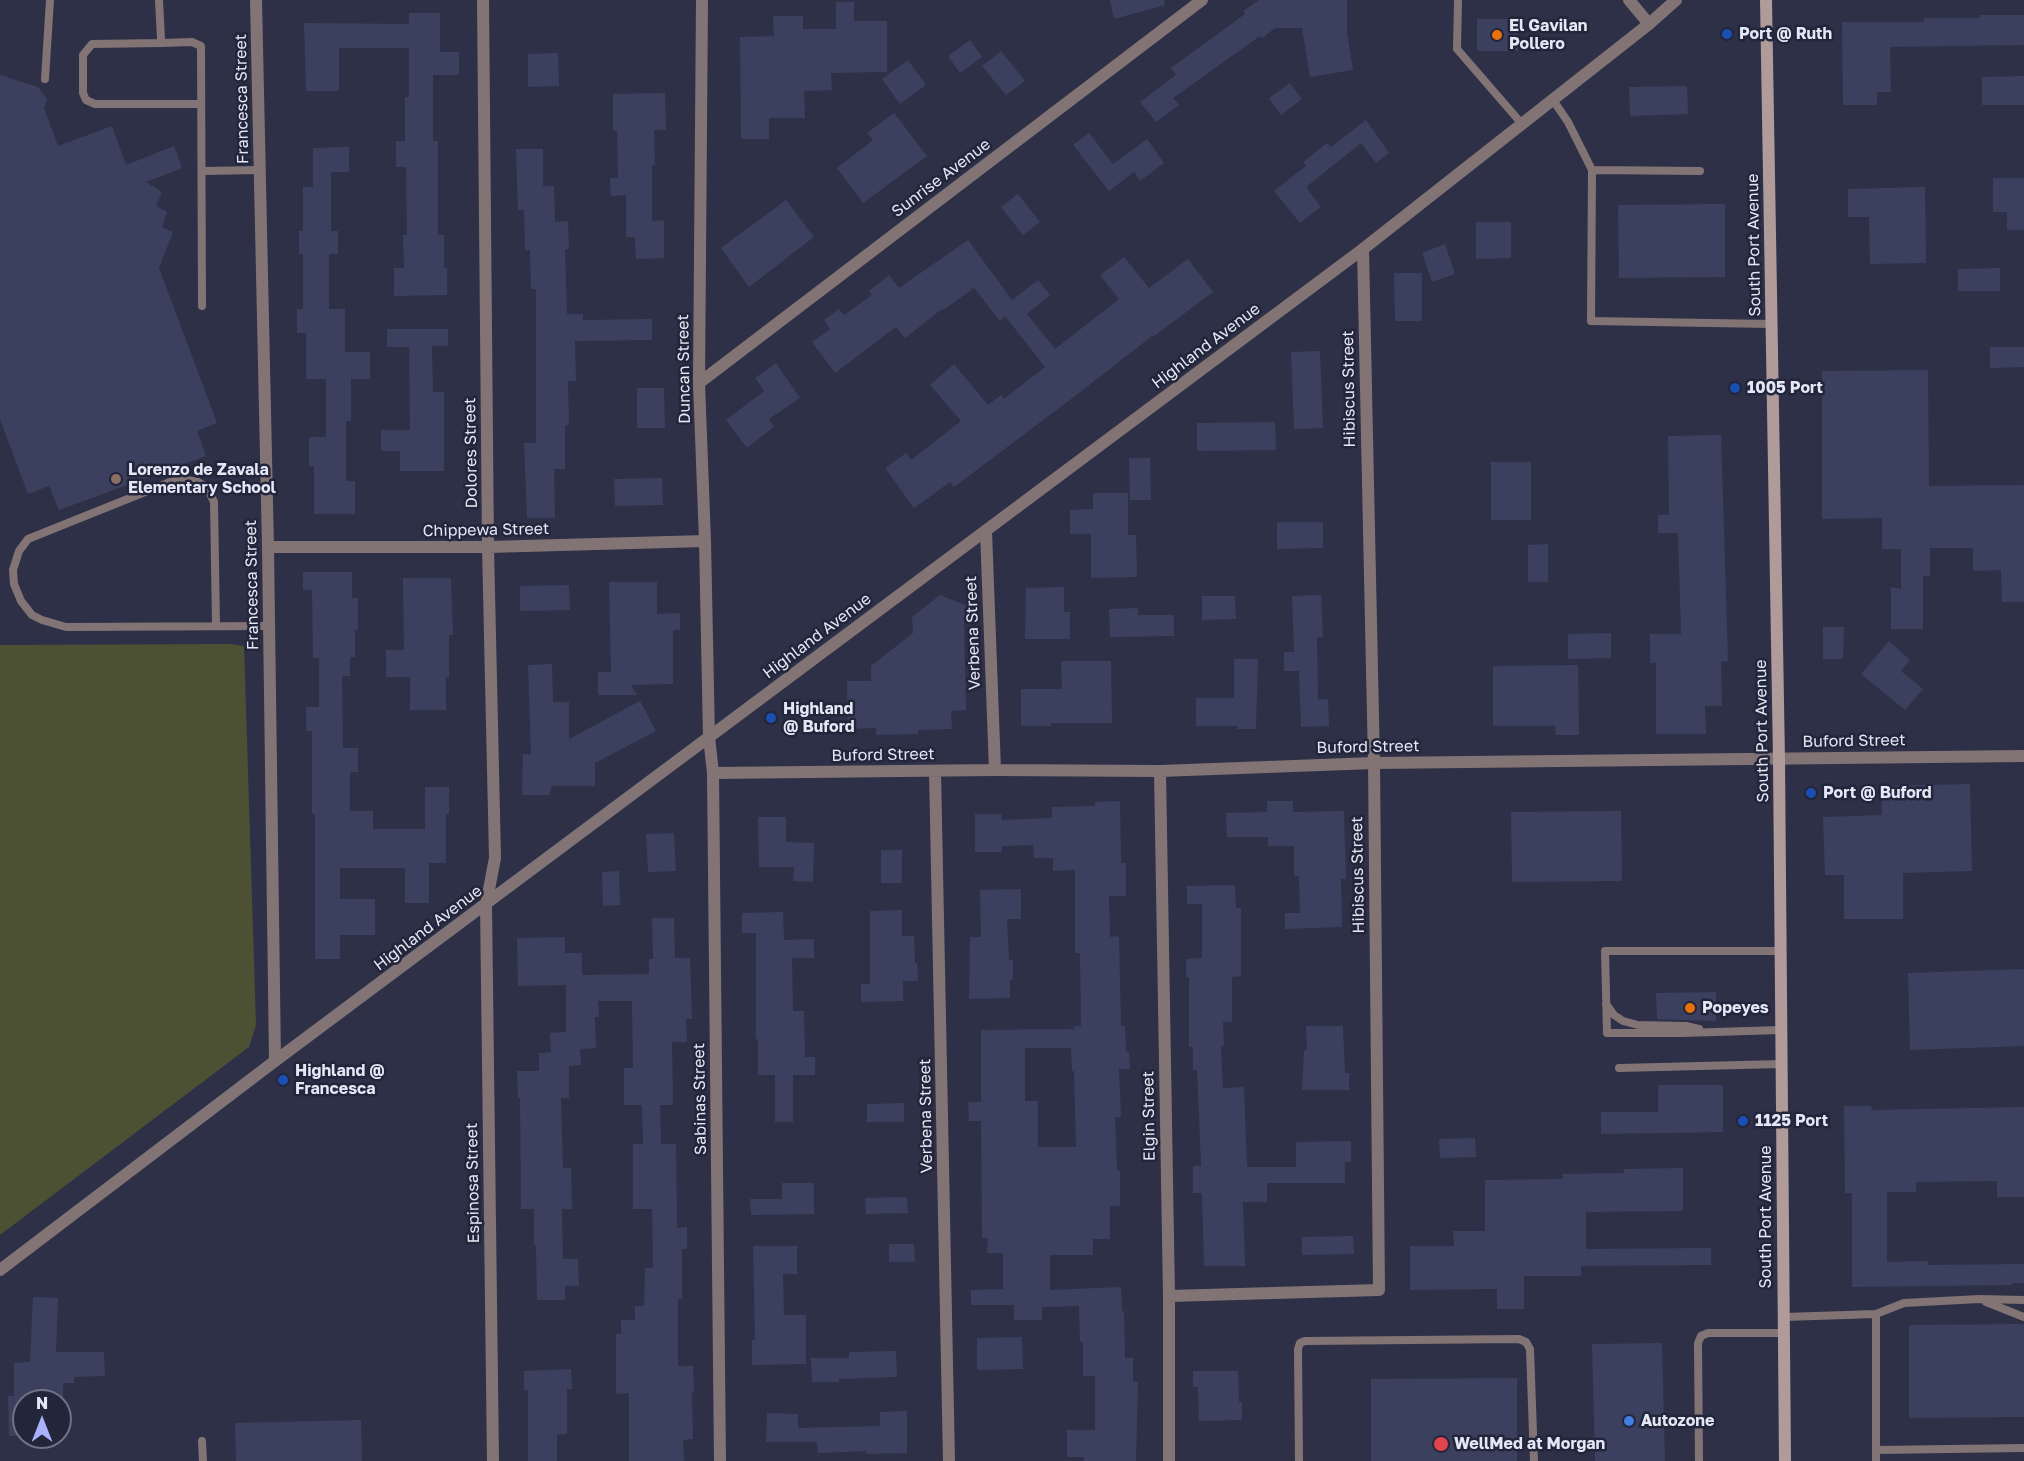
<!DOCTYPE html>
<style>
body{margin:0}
#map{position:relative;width:2024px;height:1461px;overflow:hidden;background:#2d3046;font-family:"Golos Text",sans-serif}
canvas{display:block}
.north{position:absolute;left:12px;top:1389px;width:60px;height:60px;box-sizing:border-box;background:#23263b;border:2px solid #707385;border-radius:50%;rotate:0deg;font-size:16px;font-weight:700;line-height:24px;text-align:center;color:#e4e7f5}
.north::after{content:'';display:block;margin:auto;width:21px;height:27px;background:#a9b0fc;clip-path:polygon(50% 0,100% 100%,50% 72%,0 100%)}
</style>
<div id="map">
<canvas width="2024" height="1461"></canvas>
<div class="north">N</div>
</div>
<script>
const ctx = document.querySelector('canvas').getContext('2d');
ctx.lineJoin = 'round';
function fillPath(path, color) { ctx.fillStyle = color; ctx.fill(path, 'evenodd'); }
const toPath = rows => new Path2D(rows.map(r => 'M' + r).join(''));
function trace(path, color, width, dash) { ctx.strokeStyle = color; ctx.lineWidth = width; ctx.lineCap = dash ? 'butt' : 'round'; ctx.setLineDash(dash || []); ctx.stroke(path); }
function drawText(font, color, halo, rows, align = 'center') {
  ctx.font = font + ' "Golos Text",sans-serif'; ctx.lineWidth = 5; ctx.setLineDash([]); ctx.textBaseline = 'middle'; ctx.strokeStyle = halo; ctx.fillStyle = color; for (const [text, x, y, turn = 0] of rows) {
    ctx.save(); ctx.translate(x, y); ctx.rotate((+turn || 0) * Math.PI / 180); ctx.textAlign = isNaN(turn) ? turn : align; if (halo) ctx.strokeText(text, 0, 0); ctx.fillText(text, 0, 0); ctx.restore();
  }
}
const green = toPath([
 [231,644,244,646,256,1025,249,1047,0,1235,0,645]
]);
const building = toPath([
 [1110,0,1164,0,1165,5,1114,19],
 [1259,0,1347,0,1347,33,1353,70,1310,77,1302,28,1275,28,1262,38,1260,36,1173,98,1179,105,1156,122,1140,102,1176,75,1171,68,1245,14,1243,11],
 [836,2,854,2,854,21,887,21,887,72,831,73,832,90,804,91,805,118,769,118,769,139,741,139,740,37,774,36,773,16,803,16,803,29,836,29],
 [409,13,440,13,440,52,459,52,459,75,433,75,433,141,438,141,438,235,444,235,444,268,447,268,447,295,394,296,394,268,404,268,403,235,407,235,406,167,396,167,396,141,405,141,405,97,409,97,409,48,339,48,339,91,306,91,304,23,409,24],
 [1980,15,2024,15,2024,45,1890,47,1891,92,1877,92,1877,105,1843,105,1842,22,1924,22,1924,18,1980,18],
 [1477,19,1518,19,1518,51,1477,51],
 [970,40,982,57,960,73,948,56],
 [1001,51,1025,81,1006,95,982,66],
 [558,53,559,86,528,87,528,54],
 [908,60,926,85,900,104,882,79],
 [0,75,38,87,47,99,44,108,58,146,112,126,126,165,174,146,182,168,146,182,162,192,156,206,167,212,162,227,173,232,159,268,217,423,197,431,206,456,59,510,49,486,28,494,0,419],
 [2024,76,2024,105,1982,105,1982,77],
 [1290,83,1302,99,1281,115,1269,98],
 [1687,86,1688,114,1630,116,1629,87],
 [665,93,666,130,654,130,655,165,652,165,652,221,664,220,664,258,636,259,635,237,626,237,626,195,611,196,610,178,618,178,617,131,613,131,613,94],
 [894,113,927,156,863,203,837,168,873,140,867,133],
 [1366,120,1389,153,1376,163,1361,143,1306,187,1321,207,1300,223,1274,191,1306,166,1303,162,1327,143,1331,147],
 [1089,133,1113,164,1147,139,1164,163,1140,181,1134,172,1109,191,1073,145],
 [349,147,349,172,331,172,331,231,338,231,338,254,329,254,329,309,345,309,345,352,370,352,370,379,351,379,351,421,346,421,346,481,355,481,355,514,314,514,314,466,309,466,309,437,326,437,326,379,306,379,306,333,297,333,297,309,303,309,303,254,299,254,299,231,303,231,303,187,313,187,313,148],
 [516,149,543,149,543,186,554,186,555,222,568,221,569,249,565,249,567,314,583,314,583,320,652,319,652,340,575,341,576,381,568,381,569,425,565,426,565,469,554,469,555,518,527,518,524,443,536,443,536,289,531,289,530,250,525,250,524,210,518,210],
 [1993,178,2024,178,2024,230,2007,230,2007,212,1993,212],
 [1925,187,1926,263,1870,264,1869,217,1848,217,1848,189],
 [1018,194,1040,222,1023,235,1001,207],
 [786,200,814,237,749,287,721,248],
 [1725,204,1725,277,1619,278,1618,205],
 [1476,222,1511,222,1511,258,1476,259],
 [968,240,1012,300,1038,280,1050,295,1027,314,1055,349,1119,299,1100,275,1124,257,1149,288,1188,259,1213,292,1153,337,1152,336,1079,393,954,487,950,482,914,508,885,468,906,453,911,460,961,421,930,385,954,364,988,405,1001,395,1004,399,1045,367,1005,316,1000,321,974,288,943,310,942,309,905,338,896,327,835,373,812,342,830,329,824,320,839,309,844,315,872,295,869,291,889,275,899,288],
 [1445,244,1455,274,1432,282,1422,253],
 [2000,268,2000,291,1958,291,1958,269],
 [1394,273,1422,273,1422,321,1395,321],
 [387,329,448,329,448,346,432,346,433,392,444,392,444,471,400,471,400,451,381,451,381,430,410,430,409,347,387,347],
 [1990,347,2024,347,2024,367,1990,368],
 [1320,351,1323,428,1294,429,1291,352],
 [776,363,800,398,769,419,774,427,747,448,726,420,764,391,755,378],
 [1928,370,1929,486,2024,485,2024,602,2002,602,2001,570,1973,571,1973,548,1930,548,1930,576,1923,576,1923,629,1891,629,1891,587,1901,589,1901,549,1882,549,1882,518,1822,519,1822,371],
 [637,388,664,388,665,428,637,428],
 [1275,422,1276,450,1197,451,1197,423],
 [1721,435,1728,661,1721,662,1722,706,1705,706,1706,734,1656,734,1656,663,1650,663,1650,634,1681,634,1678,533,1658,533,1658,515,1669,515,1668,436],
 [1129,458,1150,458,1151,500,1130,500],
 [1491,462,1531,462,1531,520,1491,520],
 [662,478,663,505,615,506,614,479],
 [1093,493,1128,493,1128,535,1136,535,1137,577,1091,578,1091,534,1070,534,1070,510,1093,509],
 [1277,522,1323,522,1323,548,1277,549],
 [1548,544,1548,582,1528,582,1528,545],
 [303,572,352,572,352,598,358,598,358,630,355,630,355,657,350,657,350,676,342,676,343,748,358,748,358,772,350,772,350,811,373,811,373,829,425,829,425,787,449,787,449,814,446,814,446,863,429,863,429,903,405,903,405,868,340,868,340,899,375,899,375,935,340,935,340,959,315,959,315,814,312,814,312,731,306,731,306,707,319,707,319,658,313,658,312,590,303,590],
 [403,578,451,578,453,635,449,635,449,677,446,677,446,710,410,710,410,677,386,677,386,650,404,650],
 [609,582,657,582,657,614,680,613,680,630,673,630,673,684,631,685,637,695,598,695,598,672,611,672],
 [569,585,570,610,520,611,520,586],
 [1064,587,1064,612,1070,612,1070,639,1025,639,1026,588],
 [940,595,970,607,970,621,964,621,966,710,951,711,952,729,918,730,918,734,876,735,876,728,848,729,847,681,871,681,871,666,913,633,912,617],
 [1321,595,1323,637,1317,637,1318,700,1328,699,1329,726,1301,727,1299,671,1284,671,1284,652,1294,652,1292,596],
 [1202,596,1235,596,1236,619,1202,620],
 [1138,608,1138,615,1174,615,1174,636,1110,637,1109,609],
 [1823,627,1844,627,1843,659,1823,659],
 [1611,633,1611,658,1568,659,1568,634],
 [1889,641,1910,660,1901,671,1923,689,1905,710,1861,674],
 [1234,659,1258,659,1256,729,1237,729,1237,726,1196,726,1196,698,1234,698],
 [1061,661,1111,661,1112,723,1051,723,1051,726,1021,726,1021,689,1062,689],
 [552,664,553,702,569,702,569,739,640,701,656,731,595,763,595,786,551,786,550,795,522,795,523,754,531,754,528,665],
 [1578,665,1579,735,1556,735,1555,726,1493,726,1493,666],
 [1970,784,1972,871,1903,873,1903,919,1844,919,1844,875,1825,875,1823,817,1882,815,1881,786],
 [1120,801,1121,863,1126,863,1126,896,1109,896,1110,937,1119,936,1121,1026,1125,1026,1126,1052,1129,1052,1130,1069,1119,1069,1121,1117,1115,1117,1117,1170,1120,1170,1120,1206,1110,1206,1110,1239,1093,1239,1093,1255,1050,1255,1050,1290,1121,1287,1122,1311,1124,1311,1125,1358,1133,1358,1133,1382,1138,1382,1136,1461,1084,1461,1084,1457,1067,1457,1067,1430,1095,1430,1095,1376,1083,1376,1083,1342,1080,1342,1079,1306,1042,1307,1042,1320,1014,1320,1014,1305,971,1305,971,1290,1003,1289,1003,1253,987,1253,988,1238,982,1238,981,1121,969,1121,968,1102,981,1102,981,1030,1074,1029,1074,1026,1081,1026,1080,953,1075,953,1075,870,1053,871,1053,858,1034,858,1033,845,1002,846,1002,852,975,852,975,814,1001,814,1002,820,1052,818,1052,807,1095,806,1095,802],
 [1025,1048,1071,1048,1072,1071,1074,1071,1076,1147,1038,1147,1038,1101,1025,1101],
 [1267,801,1293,801,1293,812,1344,811,1346,879,1341,879,1342,927,1285,929,1285,913,1300,913,1299,876,1294,876,1294,846,1268,846,1268,837,1227,837,1226,813,1267,812],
 [1621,811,1622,881,1512,882,1511,812],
 [758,817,786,817,786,842,814,843,813,882,793,881,794,867,759,867],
 [674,833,676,871,648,872,646,834],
 [881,850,902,850,902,883,881,883],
 [619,871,620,905,603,906,602,872],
 [1235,885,1236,908,1241,908,1241,976,1232,977,1232,1022,1223,1022,1224,1046,1221,1046,1223,1088,1244,1087,1247,1167,1296,1167,1296,1142,1351,1141,1351,1162,1345,1162,1345,1183,1267,1183,1267,1202,1243,1202,1245,1266,1204,1266,1202,1193,1193,1193,1193,1166,1201,1166,1199,1115,1197,1070,1193,1070,1193,1047,1189,1047,1189,977,1186,977,1186,959,1202,958,1202,904,1187,904,1187,886],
 [1021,889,1021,919,1007,919,1009,960,1013,960,1013,980,1010,980,1010,998,969,999,970,937,981,937,980,890],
 [902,910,902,936,914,936,915,963,917,963,918,981,903,981,903,1001,861,1002,861,984,870,984,870,911],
 [783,912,784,940,814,939,814,958,792,958,793,1011,804,1011,805,1057,815,1057,815,1075,793,1075,793,1122,775,1122,775,1075,758,1075,758,1039,756,1039,756,933,742,933,742,913],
 [652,918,674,918,675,958,690,958,692,1019,686,1019,687,1042,672,1042,673,1105,660,1105,661,1144,676,1144,677,1228,687,1227,687,1249,682,1249,682,1299,678,1299,678,1366,693,1366,694,1393,692,1393,693,1439,683,1440,684,1461,629,1461,629,1393,616,1394,616,1334,621,1334,621,1320,635,1320,635,1306,644,1306,645,1268,653,1268,652,1209,633,1209,633,1144,643,1144,642,1105,624,1105,624,1068,633,1068,632,1001,598,1001,599,1017,595,1017,596,1048,580,1049,581,1065,569,1066,569,1098,561,1098,563,1168,571,1168,572,1209,562,1209,563,1259,578,1259,579,1286,565,1286,565,1300,537,1300,536,1245,534,1245,534,1209,521,1209,520,1098,518,1098,517,1071,539,1071,539,1053,551,1052,550,1033,566,1032,566,985,518,986,517,938,565,937,565,953,582,953,582,975,649,974,649,959,653,959],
 [2024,969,2024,1046,1910,1050,1908,973],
 [1716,992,1716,1021,1657,1019,1656,993],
 [1306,1026,1343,1026,1345,1073,1349,1073,1349,1090,1302,1090,1304,1050,1307,1050],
 [1658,1085,1723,1085,1723,1132,1601,1134,1601,1112,1658,1112],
 [904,1103,904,1122,867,1122,867,1104],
 [1844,1106,1871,1106,1872,1110,2024,1107,2024,1197,1997,1197,1997,1181,1916,1182,1916,1192,1887,1192,1887,1262,1928,1261,1928,1265,2024,1264,2024,1283,2012,1283,2012,1285,1852,1287,1852,1193,1845,1193],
 [1475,1138,1476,1157,1440,1158,1439,1139],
 [1683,1168,1683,1211,1586,1212,1586,1249,1711,1248,1711,1265,1581,1266,1581,1276,1524,1276,1524,1309,1497,1309,1497,1289,1410,1290,1410,1246,1454,1246,1453,1231,1485,1231,1485,1180,1563,1179,1563,1174,1624,1173,1624,1169],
 [782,1183,814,1183,814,1214,751,1215,750,1199,782,1199],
 [907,1197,908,1213,866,1214,865,1198],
 [1353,1236,1354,1254,1302,1255,1302,1237],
 [889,1244,914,1244,915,1262,889,1262],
 [753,1246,797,1246,797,1274,783,1274,784,1315,806,1315,806,1364,752,1365,752,1340,755,1340],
 [33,1297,58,1298,56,1352,104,1352,105,1376,74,1377,74,1383,63,1383,63,1401,24,1401,24,1436,9,1436,8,1396,14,1396,14,1363,30,1362],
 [2024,1324,2024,1417,1909,1418,1909,1325],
 [1022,1337,1023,1369,977,1370,977,1338],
 [1662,1343,1665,1461,1595,1461,1592,1344],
 [896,1351,897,1377,839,1379,839,1382,812,1382,811,1358,849,1358,849,1352],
 [571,1369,572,1389,567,1389,567,1434,557,1434,557,1461,528,1461,528,1390,524,1390,524,1371],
 [1193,1371,1238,1371,1239,1402,1242,1402,1242,1420,1199,1421,1198,1387,1193,1387],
 [1517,1378,1517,1461,1371,1461,1371,1379],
 [907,1411,907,1453,866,1454,866,1451,818,1453,817,1442,766,1442,767,1413,798,1414,798,1428,880,1426,880,1412],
 [361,1420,362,1461,236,1461,235,1423]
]);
const service = toPath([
 [159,0,161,39,162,43,192,42,201,46,202,306],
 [1458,0,1457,49,1522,124],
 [162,43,92,44,83,55,83,93,86,100,95,104,201,104],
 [45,79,50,0],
 [1553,100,1568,122,1592,170,1591,321,1771,324],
 [1592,170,1700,171],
 [202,171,260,170],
 [216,625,214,502,207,487,198,482,181,479,170,482,28,539,19,551,13,570,14,584,21,601,32,615,42,620,66,627,269,626],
 [1781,951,1605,951,1607,1033,1682,1033,1781,1030],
 [1606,1004,1614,1015,1623,1021,1638,1025,1686,1026,1699,1029],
 [1619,1068,1781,1064],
 [1986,1302,2024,1317],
 [1876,1314,1876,1461],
 [1784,1317,1876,1314,1904,1303,1979,1299,2024,1300],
 [202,1441,203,1461],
 [1876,1450,2024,1448],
 [1299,1461,1298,1349,1300,1343,1305,1341,1519,1339,1526,1342,1530,1349,1534,1461],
 [1699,1461,1698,1343,1701,1336,1708,1333,1784,1333]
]);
const minor = toPath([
 [256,0,268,547,275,1061],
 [483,0,488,547,495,858,486,905,493,1461],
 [702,0,699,383,705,541,709,737,713,773,720,1461],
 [1629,0,1649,24],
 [699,383,1202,0],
 [986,531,995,770],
 [268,547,488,547,705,541],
 [935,771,949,1461],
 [1160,771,1169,1296,1169,1461],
 [713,773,995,770,1160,771,1374,763,2024,756],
 [1169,1296,1379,1290,1374,763,1363,249]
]);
const tertiary = toPath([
 [0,1270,275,1061,1363,249,1649,24,1676,0]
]);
const secondary = toPath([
 [1766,0,1779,759,1785,1461]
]);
const markers = [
 [1727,34,6,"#1a4fb4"],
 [1497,35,6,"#e8710a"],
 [1735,388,6,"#1a4fb4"],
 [116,479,6,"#8d6e63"],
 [771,718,6,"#1a4fb4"],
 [1811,793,6,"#1a4fb4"],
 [1690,1008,6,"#e8710a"],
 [283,1080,6,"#1a4fb4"],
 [1743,1121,6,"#1a4fb4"],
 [1629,1421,6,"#3f7fe0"],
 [1441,1444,8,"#e0444e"]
];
const poiNames = [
 ["El Gavilan",1509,26],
 ["Pollero",1509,44],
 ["Port @ Ruth",1739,34],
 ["1005 Port",1747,388],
 ["Lorenzo de Zavala",128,470],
 ["Elementary School",128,488],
 ["Highland",783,709],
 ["@ Buford",783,727],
 ["Port @ Buford",1823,793],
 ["Popeyes",1702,1008],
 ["Highland @",295,1071],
 ["Francesca",295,1089],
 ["1125 Port",1755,1121],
 ["Autozone",1641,1421],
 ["WellMed at Morgan",1454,1444]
];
const streetNames = [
 ["Francesca Street",242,99,-91],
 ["Sunrise Avenue",941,178,-37],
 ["South Port Avenue",1754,245,-91],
 ["Highland Avenue",1206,346,-37],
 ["Duncan Street",684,369,-91],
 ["Hibiscus Street",1349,389,-91],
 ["Dolores Street",471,453,-91],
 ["Chippewa Street",486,530,-1],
 ["Francesca Street",252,585,-91],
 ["Verbena Street",973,633,-92],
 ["Highland Avenue",817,636,-37],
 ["South Port Avenue",1762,731,-91],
 ["Buford Street",1854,741,-1],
 ["Buford Street",1368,747,-1],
 ["Buford Street",883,755,-1],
 ["Hibiscus Street",1358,875,-91],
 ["Highland Avenue",428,928,-37],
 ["Sabinas Street",700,1099,-91],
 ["Verbena Street",926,1116,-91],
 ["Elgin Street",1149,1116,-91],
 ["Espinosa Street",473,1183,-91],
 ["South Port Avenue",1766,1217,-90]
];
fillPath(green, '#4c5134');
fillPath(building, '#3c405f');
trace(service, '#827475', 8);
trace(minor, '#827475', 12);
trace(tertiary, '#827475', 12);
trace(secondary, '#b09a9a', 12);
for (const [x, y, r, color] of markers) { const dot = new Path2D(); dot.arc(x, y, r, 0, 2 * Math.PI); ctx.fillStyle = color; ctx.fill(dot); trace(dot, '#23263b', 2); }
drawText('bold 16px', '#e4e7f5', '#23263b', poiNames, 'left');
drawText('16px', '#e4e7f5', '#23263b', streetNames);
</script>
